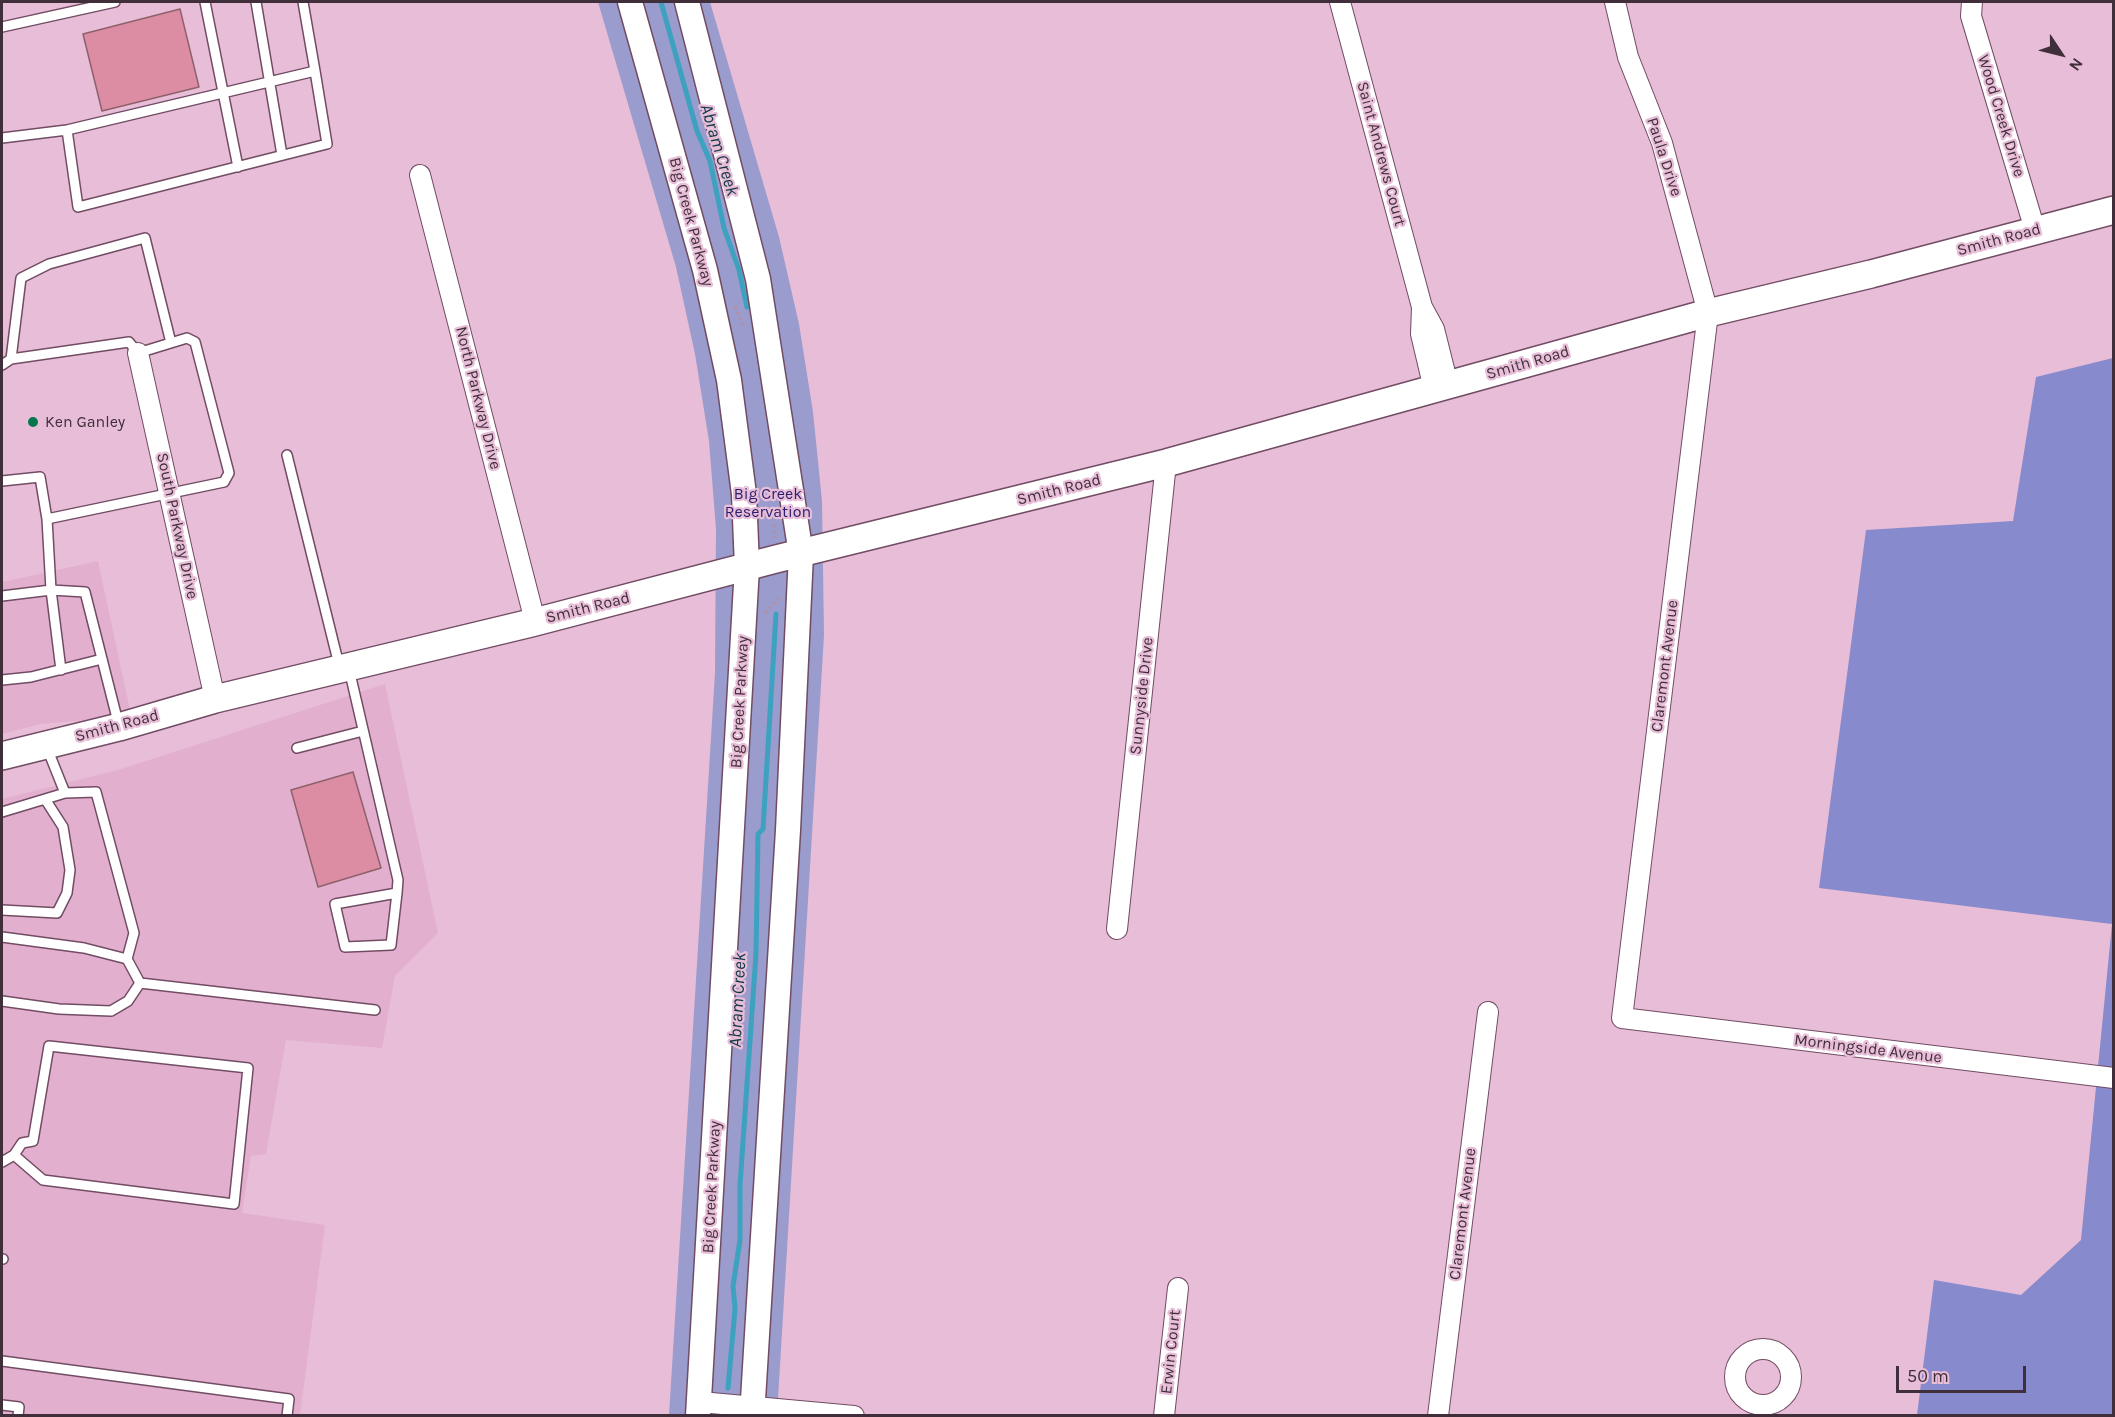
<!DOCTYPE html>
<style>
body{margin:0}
#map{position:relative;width:2115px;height:1417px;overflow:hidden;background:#e8bdd7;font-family:Karla,sans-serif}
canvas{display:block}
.frame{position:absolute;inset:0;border:3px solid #402f3a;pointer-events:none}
.north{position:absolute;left:2031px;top:24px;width:60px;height:60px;-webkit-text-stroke:4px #e8bdd7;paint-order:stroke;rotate:125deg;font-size:16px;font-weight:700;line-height:24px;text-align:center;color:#402f3a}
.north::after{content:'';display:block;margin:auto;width:21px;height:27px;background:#402f3a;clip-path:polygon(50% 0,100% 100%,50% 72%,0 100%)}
.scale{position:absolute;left:1896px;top:1366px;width:130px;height:27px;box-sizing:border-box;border:3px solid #402f3a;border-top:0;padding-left:8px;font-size:18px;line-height:21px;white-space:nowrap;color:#402f3a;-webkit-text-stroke:4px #e8bdd7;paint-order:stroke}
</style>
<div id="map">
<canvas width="2115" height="1417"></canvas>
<div class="frame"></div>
<div class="north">N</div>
<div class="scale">50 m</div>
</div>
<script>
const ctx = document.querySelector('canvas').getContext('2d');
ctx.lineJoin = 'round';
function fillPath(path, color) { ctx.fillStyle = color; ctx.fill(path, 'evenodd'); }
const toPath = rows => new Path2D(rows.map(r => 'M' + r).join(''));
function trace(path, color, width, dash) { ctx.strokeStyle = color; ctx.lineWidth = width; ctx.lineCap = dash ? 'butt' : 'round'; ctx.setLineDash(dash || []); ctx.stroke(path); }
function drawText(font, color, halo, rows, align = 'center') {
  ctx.font = font + ' Karla,sans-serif'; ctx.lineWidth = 4.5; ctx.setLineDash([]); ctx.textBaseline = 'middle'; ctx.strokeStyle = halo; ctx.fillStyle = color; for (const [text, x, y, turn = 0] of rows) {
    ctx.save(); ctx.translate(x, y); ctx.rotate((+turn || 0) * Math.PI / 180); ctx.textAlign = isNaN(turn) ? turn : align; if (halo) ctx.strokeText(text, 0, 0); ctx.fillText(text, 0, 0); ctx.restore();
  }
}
const built = toPath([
 [98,561,130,710,90,720,41,724,2,734,2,582],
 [385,684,438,933,395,976,382,1048,286,1040,266,1154,251,1156,242,1213,325,1225,300,1415,2,1415,2,799,118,770]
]);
const green = toPath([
 [598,2,710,2,779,237,799,324,813,412,822,501,824,635,777,1415,669,1415,715,673,716,529,709,441,695,354,676,267]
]);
const forest = toPath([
 [2113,358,2113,1415,1917,1415,1934,1280,2021,1295,2081,1240,2112,924,1819,888,1866,530,2013,521,2036,377]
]);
const stream = toPath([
 [661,2,697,131,710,161,724,228,739,270,747,307],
 [728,1388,735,1309,733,1286,740,1240,740,1185,756,954,758,834,763,829,776,614],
 [729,1416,729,1415]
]);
const building = toPath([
 [180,9,199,87,102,111,83,34,180,9],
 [353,772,381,868,318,887,291,790,353,772]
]);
const path = toPath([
 [735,306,743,325],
 [774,524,775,538],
 [765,613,779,598]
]);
const service = toPath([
 [205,2,238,167],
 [256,2,282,155],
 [2,27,115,2],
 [67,130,78,207,327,144,315,71],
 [2,138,67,130,315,71,303,2],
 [11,359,21,278,49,264,145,238,171,343],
 [2,365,11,359,129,342,138,353,187,338,195,342,229,473,224,482,47,519],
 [287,455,339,665],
 [2,481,40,477,47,519,51,590,2,596],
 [349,669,398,880,397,893,391,945,345,947,335,904,397,893],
 [61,670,51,590,85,592,102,659],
 [2,680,31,677,102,659,119,726],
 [47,748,65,793,96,792,134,933,127,959],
 [297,748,363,731],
 [2,812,65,793],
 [2,910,57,913,67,893,70,870,63,827,45,799],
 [2,937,84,948,127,959,140,983,128,1001,111,1011,59,1009,2,1001],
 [140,983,375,1010],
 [49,1046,248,1068,234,1204,43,1180,14,1155,22,1143,33,1141,49,1046],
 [2,1162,14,1155],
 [2,1259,3,1259],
 [2,1361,289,1399,287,1416],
 [2,1405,19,1407,18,1416]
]);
const minor = toPath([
 [1340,2,1422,307,1434,329,1448,385],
 [1615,2,1628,57,1662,143,1708,313,1622,1018,2114,1078],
 [1972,2,1971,16,2035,230],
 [420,175,535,621],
 [1422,307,1421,334,1434,389],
 [138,353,215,699],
 [1117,929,1166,463],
 '1735 1377a28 28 0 1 1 56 0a28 28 0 1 1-56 0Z',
 [700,1402,854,1416],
 [1164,1416,1178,1288],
 [1438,1416,1488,1012]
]);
const tertiary = toPath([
 [630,2,705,270,729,380,744,494,747,567,698,1416],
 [687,2,758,279,801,554,788,830,752,1416]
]);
const secondary = toPath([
 [2,756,119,727,215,699,531,623,776,559,1166,463,1708,313,1871,274,2114,210]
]);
const markers = [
 [33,422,6,"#06764f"]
];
const streetNames = [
 ["Wood Creek Drive",2001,116,73],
 ["Saint Andrews Court",1381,154,75],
 ["Paula Drive",1664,157,72],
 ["Big Creek Parkway",691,222,75],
 ["Smith Road",1999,240,-15],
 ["Smith Road",1528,363,-16],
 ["North Parkway Drive",478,398,76],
 ["Smith Road",1059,490,-14],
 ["South Parkway Drive",177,526,78],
 ["Smith Road",588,608,-14],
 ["Claremont Avenue",1665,666,-83],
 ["Sunnyside Drive",1142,696,-84],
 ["Big Creek Parkway",740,702,-87],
 ["Smith Road",117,726,-15],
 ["Morningside Avenue",1868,1049,7],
 ["Big Creek Parkway",712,1187,-87],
 ["Claremont Avenue",1463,1214,-83],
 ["Erwin Court",1171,1352,-84]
];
const poiNames = [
 ["Ken Ganley",45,422]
];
const parkNames = [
 ["Big Creek",768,494],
 ["Reservation",768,512]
];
const waterNames = [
 ["Abram Creek",719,150,73],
 ["Abram Creek",738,1000,-87]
];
fillPath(built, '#e2b0ce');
fillPath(green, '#999ccc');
fillPath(forest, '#888ace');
trace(stream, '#3ea1bf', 5);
fillPath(building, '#dd8da3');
trace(building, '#8d616c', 1.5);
trace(service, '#714c63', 12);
trace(minor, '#714c63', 22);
trace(tertiary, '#714c63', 27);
trace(secondary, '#714c63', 30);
trace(path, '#b390a6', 3, [3, 3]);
trace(service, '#fff', 9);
trace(minor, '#fff', 20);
trace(tertiary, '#fff', 24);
trace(secondary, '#fff', 27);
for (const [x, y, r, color] of markers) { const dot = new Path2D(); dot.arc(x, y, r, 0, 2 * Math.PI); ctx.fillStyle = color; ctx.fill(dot); trace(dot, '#e8bdd7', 2); }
drawText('16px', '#402f3a', '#e8bdd7', streetNames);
drawText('16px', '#402f3a', '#e8bdd7', poiNames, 'left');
drawText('16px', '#2a1e6e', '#e8bdd7', parkNames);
drawText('italic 18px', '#0e3a48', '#e8bdd7', waterNames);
</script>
